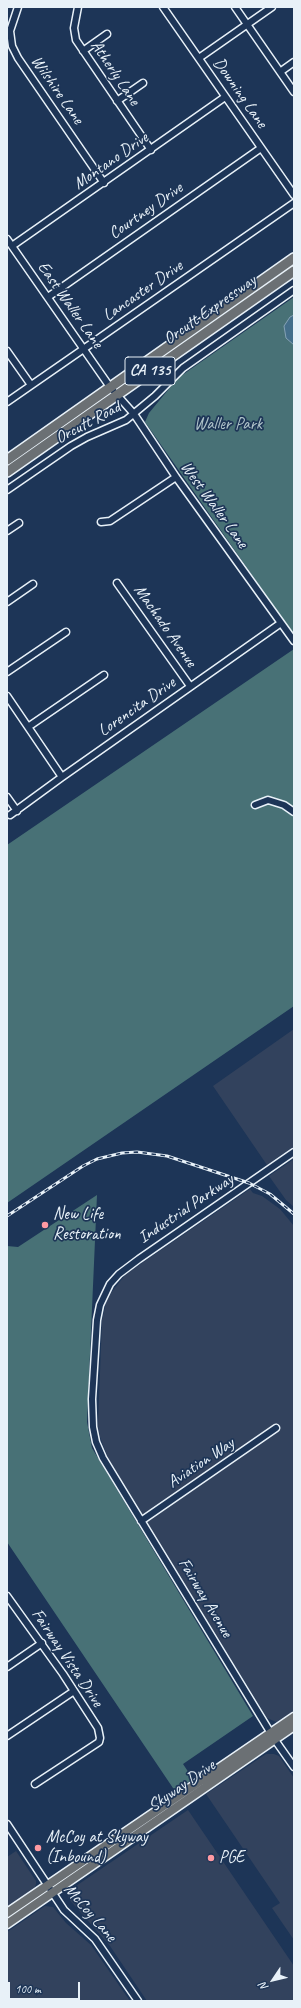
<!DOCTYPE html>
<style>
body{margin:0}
#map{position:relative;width:301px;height:2008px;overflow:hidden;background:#1d3557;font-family:Caveat,sans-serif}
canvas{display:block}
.frame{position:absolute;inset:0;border:8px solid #e8f1f8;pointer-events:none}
.north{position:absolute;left:253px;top:1960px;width:40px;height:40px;-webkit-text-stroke:3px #1d3557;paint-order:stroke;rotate:235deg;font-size:11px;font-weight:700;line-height:16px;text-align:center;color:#e8f1f8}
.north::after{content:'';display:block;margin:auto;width:14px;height:18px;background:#e8f1f8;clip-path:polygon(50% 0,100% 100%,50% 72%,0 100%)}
.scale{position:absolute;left:8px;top:1982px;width:72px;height:18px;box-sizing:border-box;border:2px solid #e8f1f8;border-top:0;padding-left:5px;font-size:12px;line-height:14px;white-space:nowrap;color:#e8f1f8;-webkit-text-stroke:3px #1d3557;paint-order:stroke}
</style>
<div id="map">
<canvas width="301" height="2008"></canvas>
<div class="frame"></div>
<div class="north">N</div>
<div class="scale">100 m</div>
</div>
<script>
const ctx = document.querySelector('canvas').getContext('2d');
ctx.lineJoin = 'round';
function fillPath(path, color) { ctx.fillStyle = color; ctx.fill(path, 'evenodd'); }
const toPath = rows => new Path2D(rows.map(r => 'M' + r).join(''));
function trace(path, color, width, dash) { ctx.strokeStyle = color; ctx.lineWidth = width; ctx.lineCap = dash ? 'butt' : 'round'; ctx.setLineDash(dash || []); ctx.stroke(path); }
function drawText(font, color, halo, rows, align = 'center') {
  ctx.font = font + ' Caveat,sans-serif'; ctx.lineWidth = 3.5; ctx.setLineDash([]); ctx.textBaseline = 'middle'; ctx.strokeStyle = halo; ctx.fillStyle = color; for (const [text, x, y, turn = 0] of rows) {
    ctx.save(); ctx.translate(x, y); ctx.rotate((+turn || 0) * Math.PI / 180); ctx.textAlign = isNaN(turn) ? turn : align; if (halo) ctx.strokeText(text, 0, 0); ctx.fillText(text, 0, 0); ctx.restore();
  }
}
const built = toPath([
 [294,1029,294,1146,267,1165,213,1086],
 [294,1159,294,1207,286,1200,269,1176],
 [250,1189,253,1193,262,1196,280,1209,294,1226,294,1712,276,1722,267,1718,108,1458,100,1437,98,1426,102,1320,106,1303,111,1293,125,1275,136,1267],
 [266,1754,274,1754,279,1756,294,1778,294,1940,272,1908,280,1903,206,1794],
 [188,1810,294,1966,294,2001,147,2001,110,1946,68,1898,70,1890],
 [16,1851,36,1881,36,1884,35,1887,7,1908,7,1857],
 [45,1906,53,1907,66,1923,91,1945,130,2001,7,2001,7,1932]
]);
const green = toPath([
 [294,297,294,635,145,422,149,413,178,378],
 [294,649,294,1006,7,1203,7,845],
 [97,1195,87,1422,92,1448,253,1716,183,1764,193,1779,175,1791,7,1542,7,1246,18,1247]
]);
const water = toPath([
 [294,315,294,345,286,338,284,326,290,317,294,315]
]);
const minor = toPath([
 [18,7,10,31,12,46,18,58,104,183],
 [78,7,74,28,76,40,151,150],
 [163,7,294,195],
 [235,7,294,92],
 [83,51,107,34],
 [199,58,272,7],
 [280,72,294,62],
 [117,101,143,83],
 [7,239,110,387,134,414,176,477,294,641],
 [12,246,225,97],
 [48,297,261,148],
 [7,351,31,385],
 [7,402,294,203],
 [7,490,71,446,87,437,126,420,155,396,183,368,294,290],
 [101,522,110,521,176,477],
 [7,531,19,523],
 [117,583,190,686],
 [7,602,33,584],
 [7,672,66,632],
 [7,696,62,777],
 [28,727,104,675],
 [7,797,17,811],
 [255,805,268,800,284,805,294,812],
 [10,815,62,777,281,623],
 [294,1152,139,1259,119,1274,110,1284,100,1305,97,1320,92,1399,93,1427,96,1442,103,1458,275,1740,294,1767],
 [141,1521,276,1428],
 [7,1596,63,1674,98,1728,100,1738,99,1742,35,1784],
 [7,1667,42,1643],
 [7,1736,74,1691],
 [7,1824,64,1910,95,1939,138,2001]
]);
const major = toPath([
 [7,1913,294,1717],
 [7,1924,294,1726]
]);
const highway = toPath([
 [7,460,294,258],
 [7,472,294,271]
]);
const rail = toPath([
 [7,1216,83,1166,97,1159,122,1153,137,1152,167,1156,249,1183,270,1194,294,1214]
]);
const markers = [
 [45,1225,4,"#ff9aa2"],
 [38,1848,4,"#ff9aa2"],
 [211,1858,4,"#ff9aa2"]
];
const shields = [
 [150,371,50]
];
const shieldNames = [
 ["CA 135",150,371]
];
const streetNames = [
 ["Atherly Lane",115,73,56],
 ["Wilshire Lane",57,90,55],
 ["Downing Lane",240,93,55],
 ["Montano Drive",111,161,-35],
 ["Courtney Drive",146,211,-35],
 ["Lancaster Drive",143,291,-35],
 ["East Waller Lane",70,305,55],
 ["Orcutt Expressway",210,310,-35],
 ["Orcutt Road",88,423,-28],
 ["West Waller Lane",214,505,54],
 ["Machado Avenue",165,626,55],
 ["Lorencita Drive",137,707,-35],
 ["Industrial Parkway",186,1209,-34],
 ["Aviation Way",201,1463,-34],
 ["Fairway Avenue",205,1598,59],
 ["Fairway Vista Drive",67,1658,56],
 ["Skyway Drive",182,1786,-35],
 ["McCoy Lane",90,1913,49]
];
const parkNames = [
 ["Waller Park",228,425]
];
const poiNames = [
 ["New Life",53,1215],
 ["Restoration",53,1235],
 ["McCoy at Skyway",46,1838],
 ["(Inbound)",46,1858],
 ["PGE",219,1858]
];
fillPath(built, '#32425d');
fillPath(green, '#487176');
fillPath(water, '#446e8a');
trace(water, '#86a2b6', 1);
trace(minor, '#e8f1f8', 9);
trace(major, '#e8f1f8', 11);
trace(highway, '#e8f1f8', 12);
trace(minor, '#1d3557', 6);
trace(major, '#6b7074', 8);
trace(highway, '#6b7074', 9);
trace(rail, '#e8f1f8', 3);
trace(rail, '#1d3557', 1.5, [4.5]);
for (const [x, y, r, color] of markers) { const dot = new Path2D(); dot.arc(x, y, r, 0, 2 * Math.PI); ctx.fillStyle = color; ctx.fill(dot); trace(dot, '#1d3557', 1.5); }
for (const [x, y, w] of shields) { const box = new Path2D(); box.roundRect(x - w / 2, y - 14, w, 28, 3); ctx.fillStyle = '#1d3557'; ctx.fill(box); trace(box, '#e8f1f8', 1); }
drawText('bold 16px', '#e8f1f8', null, shieldNames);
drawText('17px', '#e8f1f8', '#1d3557', streetNames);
drawText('17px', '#b0c4ca', '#1d3557', parkNames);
drawText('17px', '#e8f1f8', '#1d3557', poiNames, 'left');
</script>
